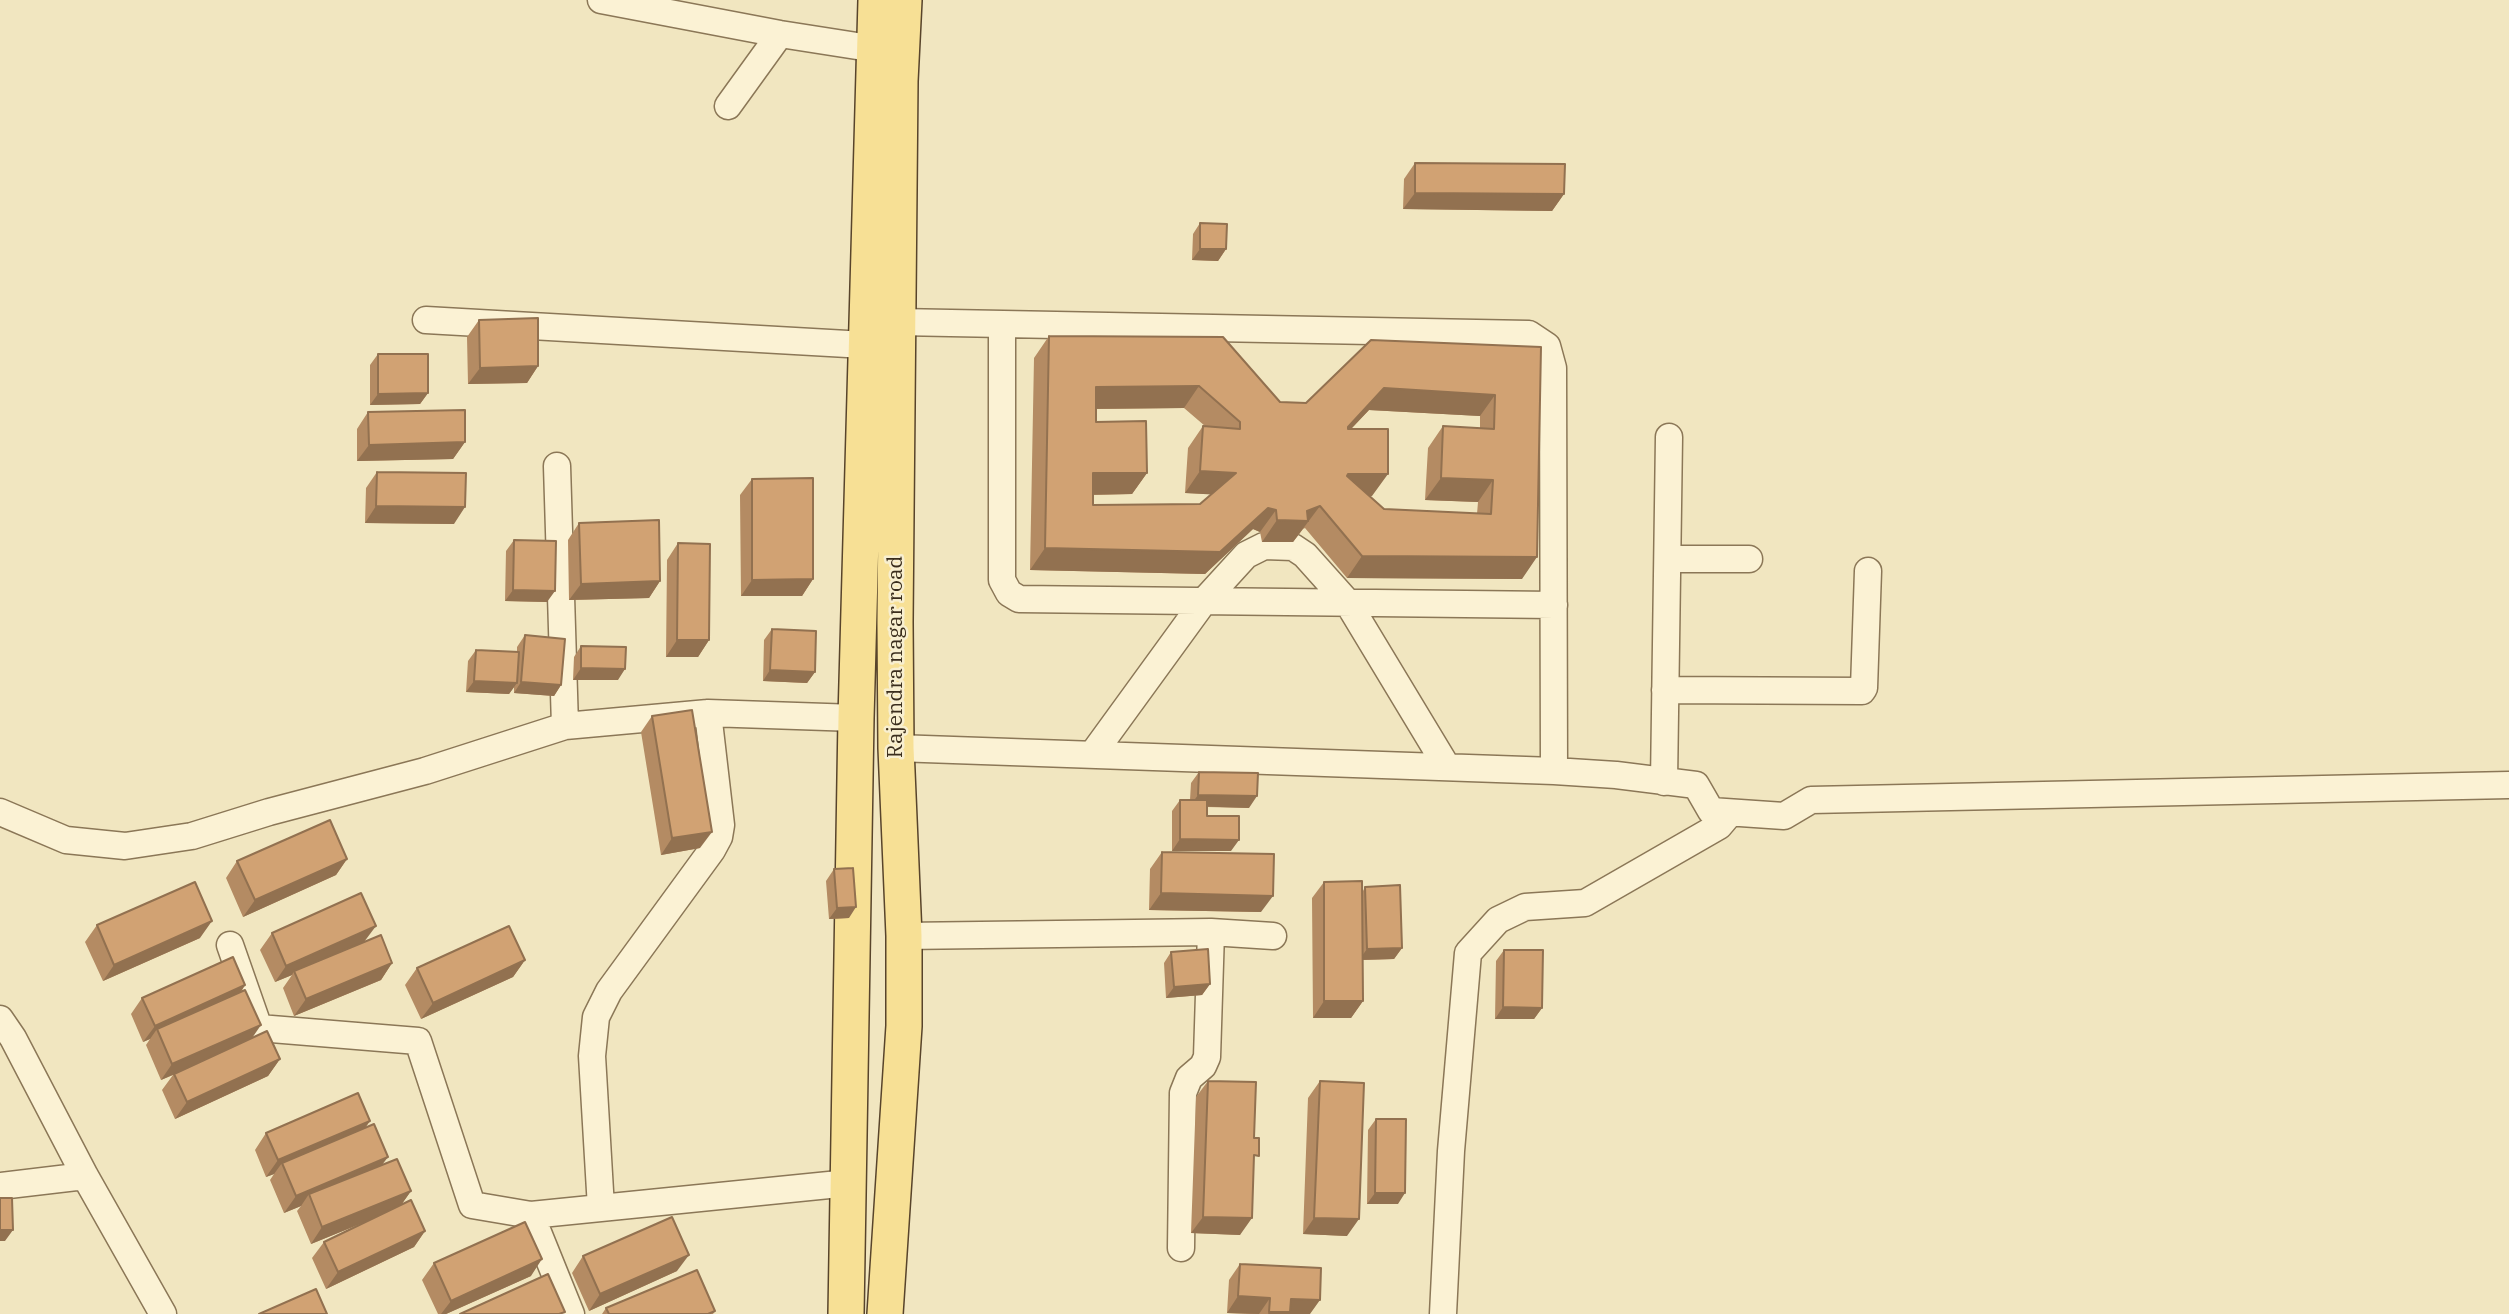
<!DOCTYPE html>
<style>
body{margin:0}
canvas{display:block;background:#f1e6c0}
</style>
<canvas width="2509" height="1314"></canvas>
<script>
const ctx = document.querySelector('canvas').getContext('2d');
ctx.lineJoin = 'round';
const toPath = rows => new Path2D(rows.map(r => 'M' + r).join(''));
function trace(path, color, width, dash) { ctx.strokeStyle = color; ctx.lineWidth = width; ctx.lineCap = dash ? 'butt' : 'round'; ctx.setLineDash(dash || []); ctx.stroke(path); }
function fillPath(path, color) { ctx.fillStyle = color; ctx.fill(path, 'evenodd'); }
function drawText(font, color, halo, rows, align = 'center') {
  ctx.font = font + ' "IBM Plex Serif",serif'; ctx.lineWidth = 5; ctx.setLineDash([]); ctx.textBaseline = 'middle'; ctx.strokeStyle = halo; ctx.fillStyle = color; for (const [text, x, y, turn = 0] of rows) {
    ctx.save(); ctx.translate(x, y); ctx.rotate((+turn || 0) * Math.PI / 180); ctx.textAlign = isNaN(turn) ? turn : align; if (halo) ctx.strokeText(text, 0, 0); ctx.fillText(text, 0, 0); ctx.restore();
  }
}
const minor = toPath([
 [601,0,780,34,876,49],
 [728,106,780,34],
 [426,320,865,345],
 [898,322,1529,334,1547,346,1553,368,1554,771],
 [1002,324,1002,580,1009,593,1019,599,1554,605],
 [557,466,565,726],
 [1668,559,1749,559],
 [1665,690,1862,691,1864,688,1868,571],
 [896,748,1554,771,1616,775,1696,785,1711,811,1784,816,1811,800,2509,785],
 [1092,755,1204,601,1246,555,1264,546,1293,547,1305,555,1348,603,1447,767],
 [1664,782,1669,437],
 [0,812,66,840,125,846,192,836,269,812,425,771,565,726,708,713,856,718],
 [904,936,1211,932,1273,936],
 [230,945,259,1028,418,1041,472,1205,531,1215,849,1183],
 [0,1019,13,1038,85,1176,163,1314],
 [0,1186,85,1176],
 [601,1208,592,1056,596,1017,609,991,712,850,719,837,721,825,708,713],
 [531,1215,571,1314],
 [1181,1248,1183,1093,1189,1078,1203,1066,1207,1057,1211,932],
 [1443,1314,1451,1151,1468,953,1498,920,1525,907,1585,903,1719,826,1730,813]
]);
const major = toPath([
 [846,1314,856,718,876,0],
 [885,1314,904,1026,904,936,896,748,895,622,900,81,904,0]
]);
const wall = toPath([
 [1415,163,1564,194,1552,211,1403,209,1404,179],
 [1200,223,1226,249,1218,261,1192,260,1193,234],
 [479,320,538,366,527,383,468,384,467,337],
 [1049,336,1280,402,1306,403,1541,347,1522,579,1347,578,1305,528,1303,529,1293,542,1262,542,1260,532,1253,529,1205,574,1030,570,1034,358],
 [1184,408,1205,426,1203,426,1188,448,1185,493,1211,494,1200,504,1093,505,1093,495,1132,494,1147,473,1096,422,1096,409],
 [1369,410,1480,416,1480,428,1443,426,1428,448,1425,500,1478,502,1477,514,1384,509,1369,496,1372,496,1351,429],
 [378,354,428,393,420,404,370,405,370,365],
 [368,412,465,442,453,459,357,461,357,429],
 [377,472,454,524,365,523,366,488],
 [752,479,813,579,802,596,741,596,740,495],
 [579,523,660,581,649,598,569,600,568,540],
 [514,540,547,602,505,601,506,551],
 [678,543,709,640,698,657,666,657,667,560],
 [772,629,815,672,807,683,763,681,764,640],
 [525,635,561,685,554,696,514,693,514,687,509,694,466,692,468,661,476,650,517,652,517,647],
 [581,646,618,680,573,680,574,657],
 [652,716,700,848,661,855,641,732],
 [1199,772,1249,808,1207,807,1207,816,1231,851,1172,851,1172,811,1180,800,1190,800,1191,783],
 [1162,852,1261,912,1149,910,1150,869],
 [347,859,336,875,243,917,226,878,237,861],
 [834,869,849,918,829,919,826,881],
 [1324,882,1363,891,1365,887,1402,948,1394,959,1363,960,1363,1001,1351,1018,1313,1018,1312,898],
 [97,925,200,938,103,981,85,942],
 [272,933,364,942,392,963,381,980,294,1016,283,988,292,975,275,982,260,950],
 [1504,950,1542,1008,1534,1019,1495,1019,1496,961],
 [1171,952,1210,984,1202,995,1166,998,1164,963],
 [525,960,513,977,421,1019,405,985,417,968],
 [245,985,241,992,252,1038,280,1059,268,1076,175,1119,162,1090,173,1075,161,1080,146,1045,150,1039,143,1042,131,1014,142,998],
 [1208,1081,1254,1138,1254,1162,1240,1235,1191,1233,1196,1097],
 [1320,1081,1347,1236,1303,1234,1308,1098],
 [1376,1119,1398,1204,1367,1204,1368,1130],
 [370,1121,365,1128,382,1165,411,1191,401,1205,425,1231,414,1247,326,1289,312,1258,324,1242,370,1220,311,1244,297,1211,301,1206,284,1213,270,1180,274,1174,266,1177,255,1150,266,1133],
 [583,1256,677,1271,589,1311,572,1273],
 [434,1263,531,1276,446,1314,438,1314,422,1280],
 [1240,1264,1310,1314,1251,1314,1227,1313,1229,1280],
 [606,1308,715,1311,713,1314,602,1314]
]);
const shadedWall = toPath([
 [1415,193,1564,194,1552,211,1403,209],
 [1200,249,1226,249,1218,261,1192,260],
 [538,366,527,383,468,384,480,368],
 [1199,386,1184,408,1081,409,1096,387],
 [1384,388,1495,395,1480,416,1369,410,1333,448,1348,427],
 [428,393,420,404,370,405,378,394],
 [465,442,453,459,357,461,369,445],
 [1200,471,1236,473,1221,495,1185,493],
 [1093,473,1147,473,1132,494,1077,495],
 [1348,474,1388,474,1372,496,1332,495],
 [1441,478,1493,480,1478,502,1425,500],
 [376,506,465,507,454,524,365,523],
 [1320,506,1293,542,1262,542,1277,520],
 [1268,508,1276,510,1260,532,1253,529,1205,574,1030,570,1045,548],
 [1362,556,1537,557,1522,579,1347,578],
 [813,579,802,596,741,596,752,580],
 [660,581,649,598,569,600,581,584],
 [513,590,555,591,547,602,505,601],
 [677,640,709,640,698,657,666,657],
 [581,668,625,669,618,680,573,680],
 [770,670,815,672,807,683,763,681],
 [474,681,517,683,509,694,466,692],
 [521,682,561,685,554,696,514,693],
 [1198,795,1257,796,1249,808,1190,806],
 [712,832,700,848,661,855,672,838],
 [1180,839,1239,840,1231,851,1172,851],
 [347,859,336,875,243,917,255,900],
 [1161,893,1273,896,1261,912,1149,910],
 [856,907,849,918,829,919,837,908],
 [212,921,200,938,103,981,114,965],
 [376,926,364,942,294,971,292,975,275,982,286,966],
 [1402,948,1394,959,1359,960,1367,949],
 [525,960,513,977,421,1019,433,1003],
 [392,963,381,980,294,1016,306,999],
 [1210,984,1202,995,1166,998,1174,987],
 [245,985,234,1002,157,1029,150,1039,143,1042,155,1026],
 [1324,1001,1363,1001,1351,1018,1313,1018],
 [1503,1007,1542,1008,1534,1019,1495,1019],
 [261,1025,250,1041,161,1080,172,1064],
 [280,1059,268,1076,175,1119,187,1102],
 [370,1121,358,1137,282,1163,274,1174,266,1177,278,1160],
 [388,1157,376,1173,309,1194,301,1206,284,1213,296,1196],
 [411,1191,399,1208,311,1244,322,1227],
 [1375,1193,1405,1193,1398,1204,1367,1204],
 [1203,1217,1252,1218,1240,1235,1191,1233],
 [1314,1218,1359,1219,1347,1236,1303,1234],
 [0,1230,13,1230,5,1241,0,1241],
 [425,1231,414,1247,326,1289,338,1272],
 [689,1255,677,1271,589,1311,600,1294],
 [542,1259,531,1276,446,1314,441,1314,451,1301],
 [1238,1296,1270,1298,1259,1314,1227,1313],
 [1291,1299,1320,1300,1310,1314,1268,1314,1269,1312]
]);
const building = toPath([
 [1415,163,1565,164,1564,194,1415,193,1415,163],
 [1200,223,1227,224,1226,249,1200,249,1200,223],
 [538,318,538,366,480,368,479,320,538,318],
 [1049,336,1223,337,1280,402,1306,403,1371,340,1541,347,1537,557,1362,556,1320,506,1307,511,1308,521,1277,520,1276,510,1268,508,1220,552,1045,548,1049,336],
 [1199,386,1240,422,1240,429,1203,426,1200,471,1236,473,1200,504,1093,505,1093,473,1147,473,1146,421,1096,422,1096,387,1199,386],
 [1384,388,1495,395,1494,429,1443,426,1441,478,1493,480,1491,514,1384,509,1347,476,1348,474,1388,474,1388,429,1348,429,1348,427,1384,388],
 [378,354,428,354,428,393,378,394,378,354],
 [465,410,465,442,369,445,368,412,465,410],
 [377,472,466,473,465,507,376,506,377,472],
 [813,478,813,579,752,580,752,479,813,478],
 [659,520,660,581,581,584,579,523,659,520],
 [514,540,556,541,555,591,513,590,514,540],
 [678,543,710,544,709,640,677,640,678,543],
 [772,629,816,631,815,672,770,670,772,629],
 [525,635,565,639,561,685,521,682,525,635],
 [581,646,626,647,625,669,581,668,581,646],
 [476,650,519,652,517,683,474,681,476,650],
 [692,710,712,832,672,838,652,716,692,710],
 [1199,772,1258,773,1257,796,1198,795,1199,772],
 [1180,800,1207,800,1207,816,1239,816,1239,840,1180,839,1180,800],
 [330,820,347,859,255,900,237,861,330,820],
 [1162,852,1274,854,1273,896,1161,893,1162,852],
 [853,868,856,907,837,908,834,869,853,868],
 [1362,881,1363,1001,1324,1001,1324,882,1362,881],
 [195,882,212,921,114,965,97,925,195,882],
 [1400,885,1402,948,1367,949,1365,887,1400,885],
 [361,893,376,926,286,966,272,933,361,893],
 [509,926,525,960,433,1003,417,968,509,926],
 [381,935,392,963,306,999,294,971,381,935],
 [1208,949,1210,984,1174,987,1171,952,1208,949],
 [1504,950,1543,950,1542,1008,1503,1007,1504,950],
 [233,957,245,985,155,1026,142,998,233,957],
 [245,990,261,1025,172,1064,157,1029,245,990],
 [267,1031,280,1059,187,1102,174,1074,267,1031],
 [1208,1081,1256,1082,1254,1138,1259,1138,1259,1156,1254,1155,1252,1218,1203,1217,1208,1081],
 [1320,1081,1364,1083,1359,1219,1314,1218,1320,1081],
 [358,1093,370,1121,278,1160,266,1133,358,1093],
 [1376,1119,1406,1119,1405,1193,1375,1193,1376,1119],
 [374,1124,388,1157,296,1196,282,1163,374,1124],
 [397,1159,411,1191,322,1227,309,1194,397,1159],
 [0,1198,12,1198,13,1230,0,1230,0,1198],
 [411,1200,425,1231,338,1272,324,1242,411,1200],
 [672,1217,689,1255,600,1294,583,1256,672,1217],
 [525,1222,542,1259,451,1301,434,1263,525,1222],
 [1240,1264,1321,1268,1320,1300,1291,1299,1290,1312,1269,1312,1270,1298,1238,1296,1240,1264],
 [697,1270,715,1311,708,1314,609,1314,606,1308,697,1270],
 [548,1274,565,1312,559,1314,460,1314,548,1274],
 [316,1289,327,1314,259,1314,316,1289]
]);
const streetNames = [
 ["Rajendra nagar road",896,657,-90]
];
trace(minor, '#8b7757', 29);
trace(major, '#58442b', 38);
trace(minor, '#fbf2d4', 26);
trace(major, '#f7e095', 35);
fillPath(wall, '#b48b63');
fillPath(shadedWall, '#927150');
fillPath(building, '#d1a273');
trace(building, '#927150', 2);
drawText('21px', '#3a2d1c', '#f8efd0', streetNames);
</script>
